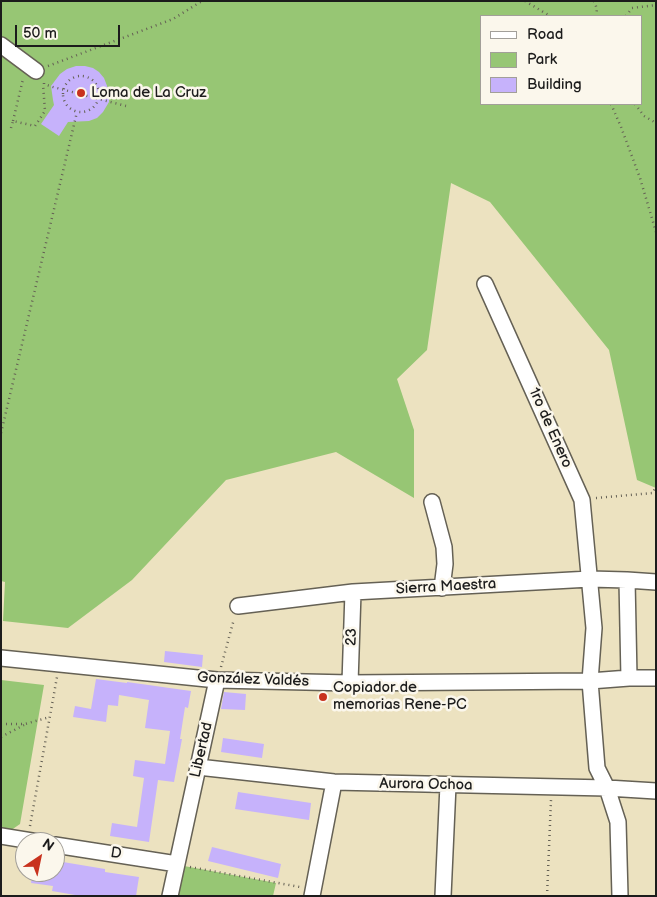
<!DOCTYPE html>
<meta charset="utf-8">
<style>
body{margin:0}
#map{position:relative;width:657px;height:897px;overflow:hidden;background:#ece2c0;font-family:"Balsamiq Sans",sans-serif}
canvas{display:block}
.frame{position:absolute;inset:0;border:2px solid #1c1c1c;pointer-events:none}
.legend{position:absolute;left:480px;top:15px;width:162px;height:90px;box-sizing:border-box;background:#fbf7ec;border:1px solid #a29f99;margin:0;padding:6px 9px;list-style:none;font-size:15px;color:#1c1c1c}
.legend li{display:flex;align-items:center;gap:10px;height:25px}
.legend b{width:25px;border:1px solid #a29f99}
.north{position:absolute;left:15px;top:832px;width:50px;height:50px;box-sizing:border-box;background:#fbf7ec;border:1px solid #a29f99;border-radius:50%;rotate:34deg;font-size:14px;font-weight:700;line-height:20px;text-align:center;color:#1c1c1c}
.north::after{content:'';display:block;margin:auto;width:18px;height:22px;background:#c8321e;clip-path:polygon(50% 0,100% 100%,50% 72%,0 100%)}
.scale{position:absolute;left:15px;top:25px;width:105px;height:22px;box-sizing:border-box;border:2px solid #1c1c1c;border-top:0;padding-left:6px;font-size:15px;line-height:18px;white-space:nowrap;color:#1c1c1c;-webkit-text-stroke:4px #fbf7ec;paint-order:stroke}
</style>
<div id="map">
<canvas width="657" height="897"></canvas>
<div class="frame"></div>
<ul class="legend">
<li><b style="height:6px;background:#fff"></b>Road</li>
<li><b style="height:14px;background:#97c674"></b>Park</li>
<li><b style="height:14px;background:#c6b2fb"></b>Building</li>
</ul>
<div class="north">N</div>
<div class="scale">50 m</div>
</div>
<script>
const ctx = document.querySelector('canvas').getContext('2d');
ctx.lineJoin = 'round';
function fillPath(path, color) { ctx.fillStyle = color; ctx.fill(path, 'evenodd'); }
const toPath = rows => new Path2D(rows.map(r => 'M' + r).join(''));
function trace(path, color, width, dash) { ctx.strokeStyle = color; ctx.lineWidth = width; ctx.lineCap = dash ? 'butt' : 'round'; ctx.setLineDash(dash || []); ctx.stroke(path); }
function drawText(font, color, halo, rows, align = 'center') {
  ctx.font = font + ' "Balsamiq Sans",sans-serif'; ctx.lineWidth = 5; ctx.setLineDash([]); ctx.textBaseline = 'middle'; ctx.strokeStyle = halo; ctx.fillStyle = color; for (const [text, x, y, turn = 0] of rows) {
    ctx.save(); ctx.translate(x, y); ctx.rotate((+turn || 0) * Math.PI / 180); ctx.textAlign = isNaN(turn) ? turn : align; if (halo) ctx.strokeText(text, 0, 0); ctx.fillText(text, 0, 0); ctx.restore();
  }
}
const green = toPath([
 [1,1,656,1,656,488,637,480,609,350,490,202,451,183,427,350,397,379,414,430,414,498,336,452,226,480,132,580,68,628,3,621,5,582,1,581],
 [481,16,641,16,641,104,481,104],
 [1,680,44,685,20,824,7,833,1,832],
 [184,866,276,883,273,896,178,896]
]);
const building = toPath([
 [76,66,85,66,93,68,99,72,104,78,109,91,109,102,103,112,97,118,89,121,68,122,59,136,41,124,54,105,53,100,51,86,60,74,67,69],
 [165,651,203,655,202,667,164,662],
 [96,679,127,683,127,682,191,691,188,708,185,707,180,739,182,739,174,782,158,780,149,842,110,836,112,823,137,827,144,778,133,776,135,760,165,764,170,731,145,728,149,700,119,695,118,706,108,705,106,722,73,717,75,706,91,709],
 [224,692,246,694,245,710,221,709],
 [223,738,264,744,262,758,221,752],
 [238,792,311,803,309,820,235,809],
 [212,847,281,864,278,878,208,861],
 [57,861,105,869,105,872,139,877,136,896,81,896,52,891,53,886,31,883,33,872,55,872]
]);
const path = toPath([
 [525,1,550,16],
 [594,1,597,9,596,16],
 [626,16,632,8,656,5],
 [48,66,173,19,202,1],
 '63 94a18 18 0 1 1 36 0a18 18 0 1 1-36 0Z',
 [44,83,44,84,53,87,126,106],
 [611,104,621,127,640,178,656,232],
 [635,104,644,116,656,123],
 [13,121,23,79],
 [11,128,13,121,35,126,45,111,43,84],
 [1,433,77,112],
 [596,498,653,493,656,486],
 [221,667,234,619],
 [1,724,25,724,50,717],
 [1,737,24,725],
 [30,826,57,677],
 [190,867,300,887],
 [547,896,551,800]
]);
const minor = toPath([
 [1,45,36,71],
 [485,284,582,500,594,628,590,681,597,768,607,788,618,822,620,896],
 [432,502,444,547,445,564,442,588],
 [627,580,629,678],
 [238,606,353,592,590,579,627,580,656,582],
 [1,658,217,680,350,683,590,681,629,678,656,678],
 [350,683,353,592],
 [198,767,334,782,607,788,656,791],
 [1,836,38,842],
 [55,845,177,864],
 [170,896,217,680],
 [312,896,334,782],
 [443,896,448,785]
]);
const markers = [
 [81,93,5,"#c8321e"],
 [323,697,5,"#c8321e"]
];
const poiNames = [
 ["Loma de La Cruz",91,93],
 ["Copiador de",333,688],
 ["memorias Rene-PC",333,705]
];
const streetNames = [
 ["1ro de Enero",550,428,66],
 ["Sierra Maestra",446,587,-3],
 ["23",352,637,-88],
 ["González Valdés",253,680,2],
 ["Libertad",202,750,-77],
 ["Aurora Ochoa",426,785,1],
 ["D",116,854,9]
];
fillPath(green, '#97c674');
fillPath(building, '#c6b2fb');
trace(minor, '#656155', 18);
trace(path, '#656155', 2.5, [1, 4]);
trace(minor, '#fff', 15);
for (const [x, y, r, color] of markers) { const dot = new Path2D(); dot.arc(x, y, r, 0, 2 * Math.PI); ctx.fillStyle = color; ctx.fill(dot); trace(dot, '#fbf7ec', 2); }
drawText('15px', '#1c1c1c', '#fbf7ec', poiNames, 'left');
drawText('15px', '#1c1c1c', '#fbf7ec', streetNames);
</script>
